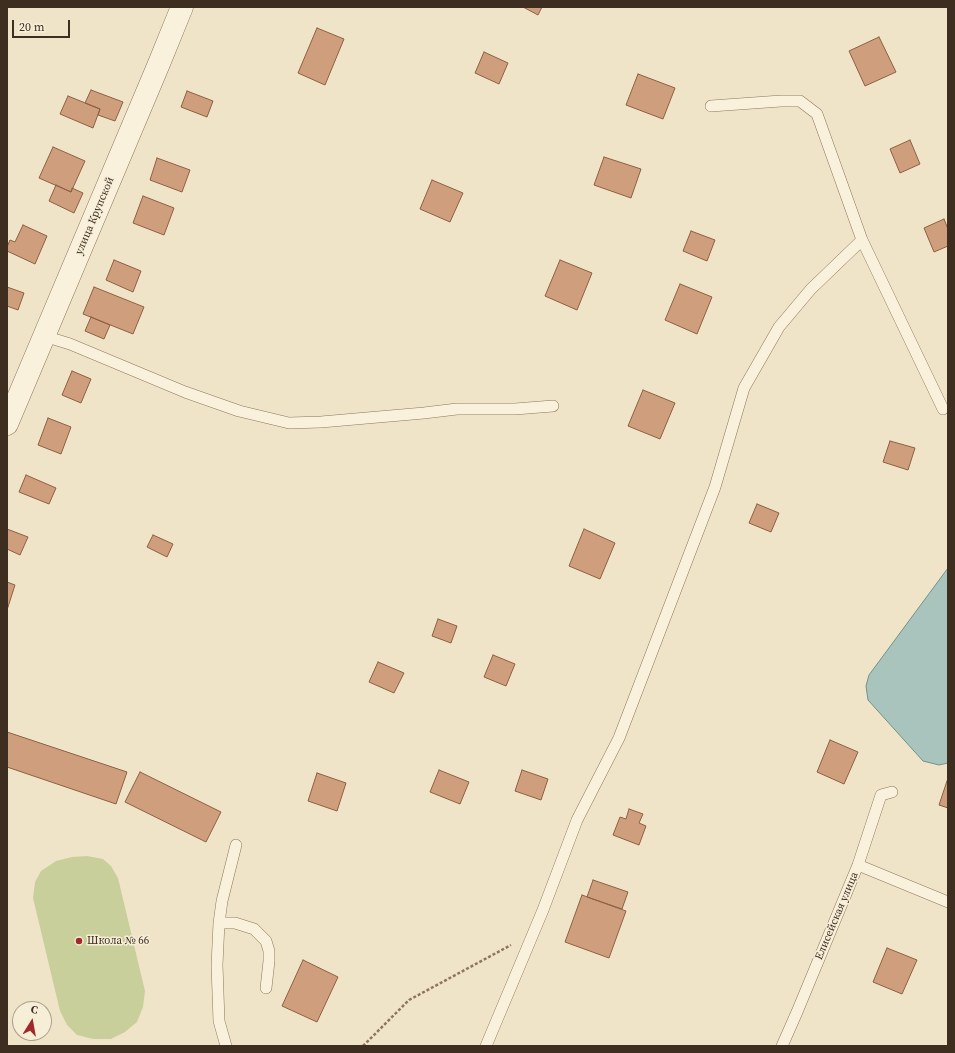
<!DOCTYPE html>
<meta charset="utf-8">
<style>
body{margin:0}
#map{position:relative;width:955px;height:1053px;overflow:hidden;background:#f0e4c8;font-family:"Source Serif 4",serif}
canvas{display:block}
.frame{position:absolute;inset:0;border:8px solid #3d2e20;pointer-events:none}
.north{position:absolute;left:12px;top:1001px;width:40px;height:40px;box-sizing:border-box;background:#f7eed8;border:1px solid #ada18e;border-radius:50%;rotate:11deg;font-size:11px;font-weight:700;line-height:16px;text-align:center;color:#3d2e20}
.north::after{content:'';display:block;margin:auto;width:14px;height:18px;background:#9e2a2b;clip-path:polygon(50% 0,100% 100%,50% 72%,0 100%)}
.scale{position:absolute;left:12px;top:20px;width:58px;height:18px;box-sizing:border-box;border:2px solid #3d2e20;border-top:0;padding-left:5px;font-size:12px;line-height:14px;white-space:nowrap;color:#3d2e20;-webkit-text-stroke:3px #f7eed8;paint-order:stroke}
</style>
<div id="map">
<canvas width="955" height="1053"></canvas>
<div class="frame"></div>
<div class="north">С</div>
<div class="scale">20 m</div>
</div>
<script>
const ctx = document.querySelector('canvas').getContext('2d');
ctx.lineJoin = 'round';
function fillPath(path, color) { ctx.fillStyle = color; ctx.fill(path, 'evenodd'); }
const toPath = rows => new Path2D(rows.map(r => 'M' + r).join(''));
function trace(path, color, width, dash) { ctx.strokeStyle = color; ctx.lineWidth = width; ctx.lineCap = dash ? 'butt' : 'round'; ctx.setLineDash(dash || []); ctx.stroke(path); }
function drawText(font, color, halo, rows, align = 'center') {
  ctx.font = font + ' "Source Serif 4",serif'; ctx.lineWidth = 3; ctx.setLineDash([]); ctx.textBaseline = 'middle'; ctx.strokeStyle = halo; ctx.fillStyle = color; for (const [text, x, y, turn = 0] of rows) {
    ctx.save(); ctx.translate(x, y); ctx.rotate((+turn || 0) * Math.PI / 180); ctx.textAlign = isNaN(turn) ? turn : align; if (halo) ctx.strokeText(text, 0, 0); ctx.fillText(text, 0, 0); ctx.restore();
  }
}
const green = toPath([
 [87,856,103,859,111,866,118,878,145,991,143,1007,137,1022,125,1032,111,1039,93,1039,77,1035,67,1025,60,1011,33,898,35,882,41,871,56,861,72,857]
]);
const water = toPath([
 [948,568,948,763,939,765,923,761,868,700,866,686,869,675,948,568]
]);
const building = toPath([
 [523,7,542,7,538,15,523,7],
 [317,28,344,39,325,85,298,73,317,28],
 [879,37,896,72,865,86,849,51,879,37],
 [484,52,508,63,499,84,475,73,484,52],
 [638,74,675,88,663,119,626,105,638,74],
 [91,90,123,102,115,121,98,115,100,109,85,103,91,90],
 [187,91,213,101,207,117,181,107,187,91],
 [68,96,100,109,93,128,60,114,68,96],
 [910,140,920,164,900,173,890,149,910,140],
 [53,147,85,161,71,192,39,178,53,147],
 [604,157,641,169,631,198,594,185,604,157],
 [157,158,190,170,182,192,150,180,157,158],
 [432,180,463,193,450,222,420,209,432,180],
 [56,185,71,192,72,188,83,193,74,213,49,201,56,185],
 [143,196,174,208,164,235,133,223,143,196],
 [944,219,948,229,948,246,934,252,924,228,944,219],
 [23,225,47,236,35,264,7,251,7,247,10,240,15,242,23,225],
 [691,231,715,240,707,261,683,251,691,231],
 [114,260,141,271,133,292,106,280,114,260],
 [560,260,592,273,577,310,545,296,560,260],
 [680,284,712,297,697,334,665,320,680,284],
 [7,287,24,293,18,310,7,306,7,287],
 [94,287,144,307,133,334,83,314,94,287],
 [91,317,110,325,104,339,85,331,91,317],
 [72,371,91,379,81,403,62,395,72,371],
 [643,390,675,403,660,439,628,426,643,390],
 [48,418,71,427,61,454,38,445,48,418],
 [890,441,915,448,908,470,883,462,890,441],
 [26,475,56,488,49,504,19,492,26,475],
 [757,504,779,513,771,532,749,523,757,504],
 [7,529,28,537,20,555,7,549,7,529],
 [584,529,615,543,600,579,569,566,584,529],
 [153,535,173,544,167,557,147,547,153,535],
 [7,582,15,585,7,610,7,582],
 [438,619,457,626,451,643,432,636,438,619],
 [493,655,515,664,506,686,484,677,493,655],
 [378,662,404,673,394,693,369,682,378,662],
 [7,732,127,772,116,804,7,767,7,732],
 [830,740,858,752,844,784,817,772,830,740],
 [439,770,469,782,460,804,430,792,439,770],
 [522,770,548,779,541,800,515,791,522,770],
 [140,772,221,812,206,842,125,802,140,772],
 [317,773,346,783,337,811,308,801,317,773],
 [948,778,948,808,939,805,948,778],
 [629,809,643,814,639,823,646,826,639,845,613,835,620,817,626,819,629,809],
 [593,880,628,892,622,909,587,897,593,880],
 [582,895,626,911,609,958,565,942,582,895],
 [887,948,917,960,902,994,873,982,887,948],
 [303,960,338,977,317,1022,282,1006,303,960]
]);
const path = toPath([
 [363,1046,409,1000,511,945]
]);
const service = toPath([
 [711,106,781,101,800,101,817,114,862,240,943,409],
 [44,336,70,344,185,392,239,411,289,423,321,422,424,413,457,409,515,409,553,406],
 [858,865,948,902],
 [219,923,235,923,254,929,266,941,269,951,269,961,266,988],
 [226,1046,219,1021,217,965,219,923,222,901,236,845],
 [486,1046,543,910,577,820,619,738,715,487,744,388,779,327,811,289,862,240],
 [782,1046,797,1012,858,865,881,795,892,792]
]);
const minor = toPath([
 [7,424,158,66,182,7]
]);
const markers = [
 [79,941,4,"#9e2a2b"]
];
const streetNames = [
 ["улица Крупской",95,216,-67],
 ["Елисейская улица",837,916,-67]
];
const poiNames = [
 ["Школа № 66",87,941]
];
fillPath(green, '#c9cf9b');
fillPath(water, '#a9c4bc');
trace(water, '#6f938a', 1);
fillPath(building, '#cf9f7d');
trace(building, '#8d5f41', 1);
trace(service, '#8d765c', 12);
trace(minor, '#8d765c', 23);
trace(path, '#8d765c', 2.5, [3, 2]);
trace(service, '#faf1dc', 11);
trace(minor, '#faf1dc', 22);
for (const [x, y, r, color] of markers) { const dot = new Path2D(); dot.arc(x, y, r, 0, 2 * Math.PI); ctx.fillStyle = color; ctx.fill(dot); trace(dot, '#f7eed8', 1.5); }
drawText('11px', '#3d2e20', '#f7eed8', streetNames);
drawText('11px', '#3d2e20', '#f7eed8', poiNames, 'left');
</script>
